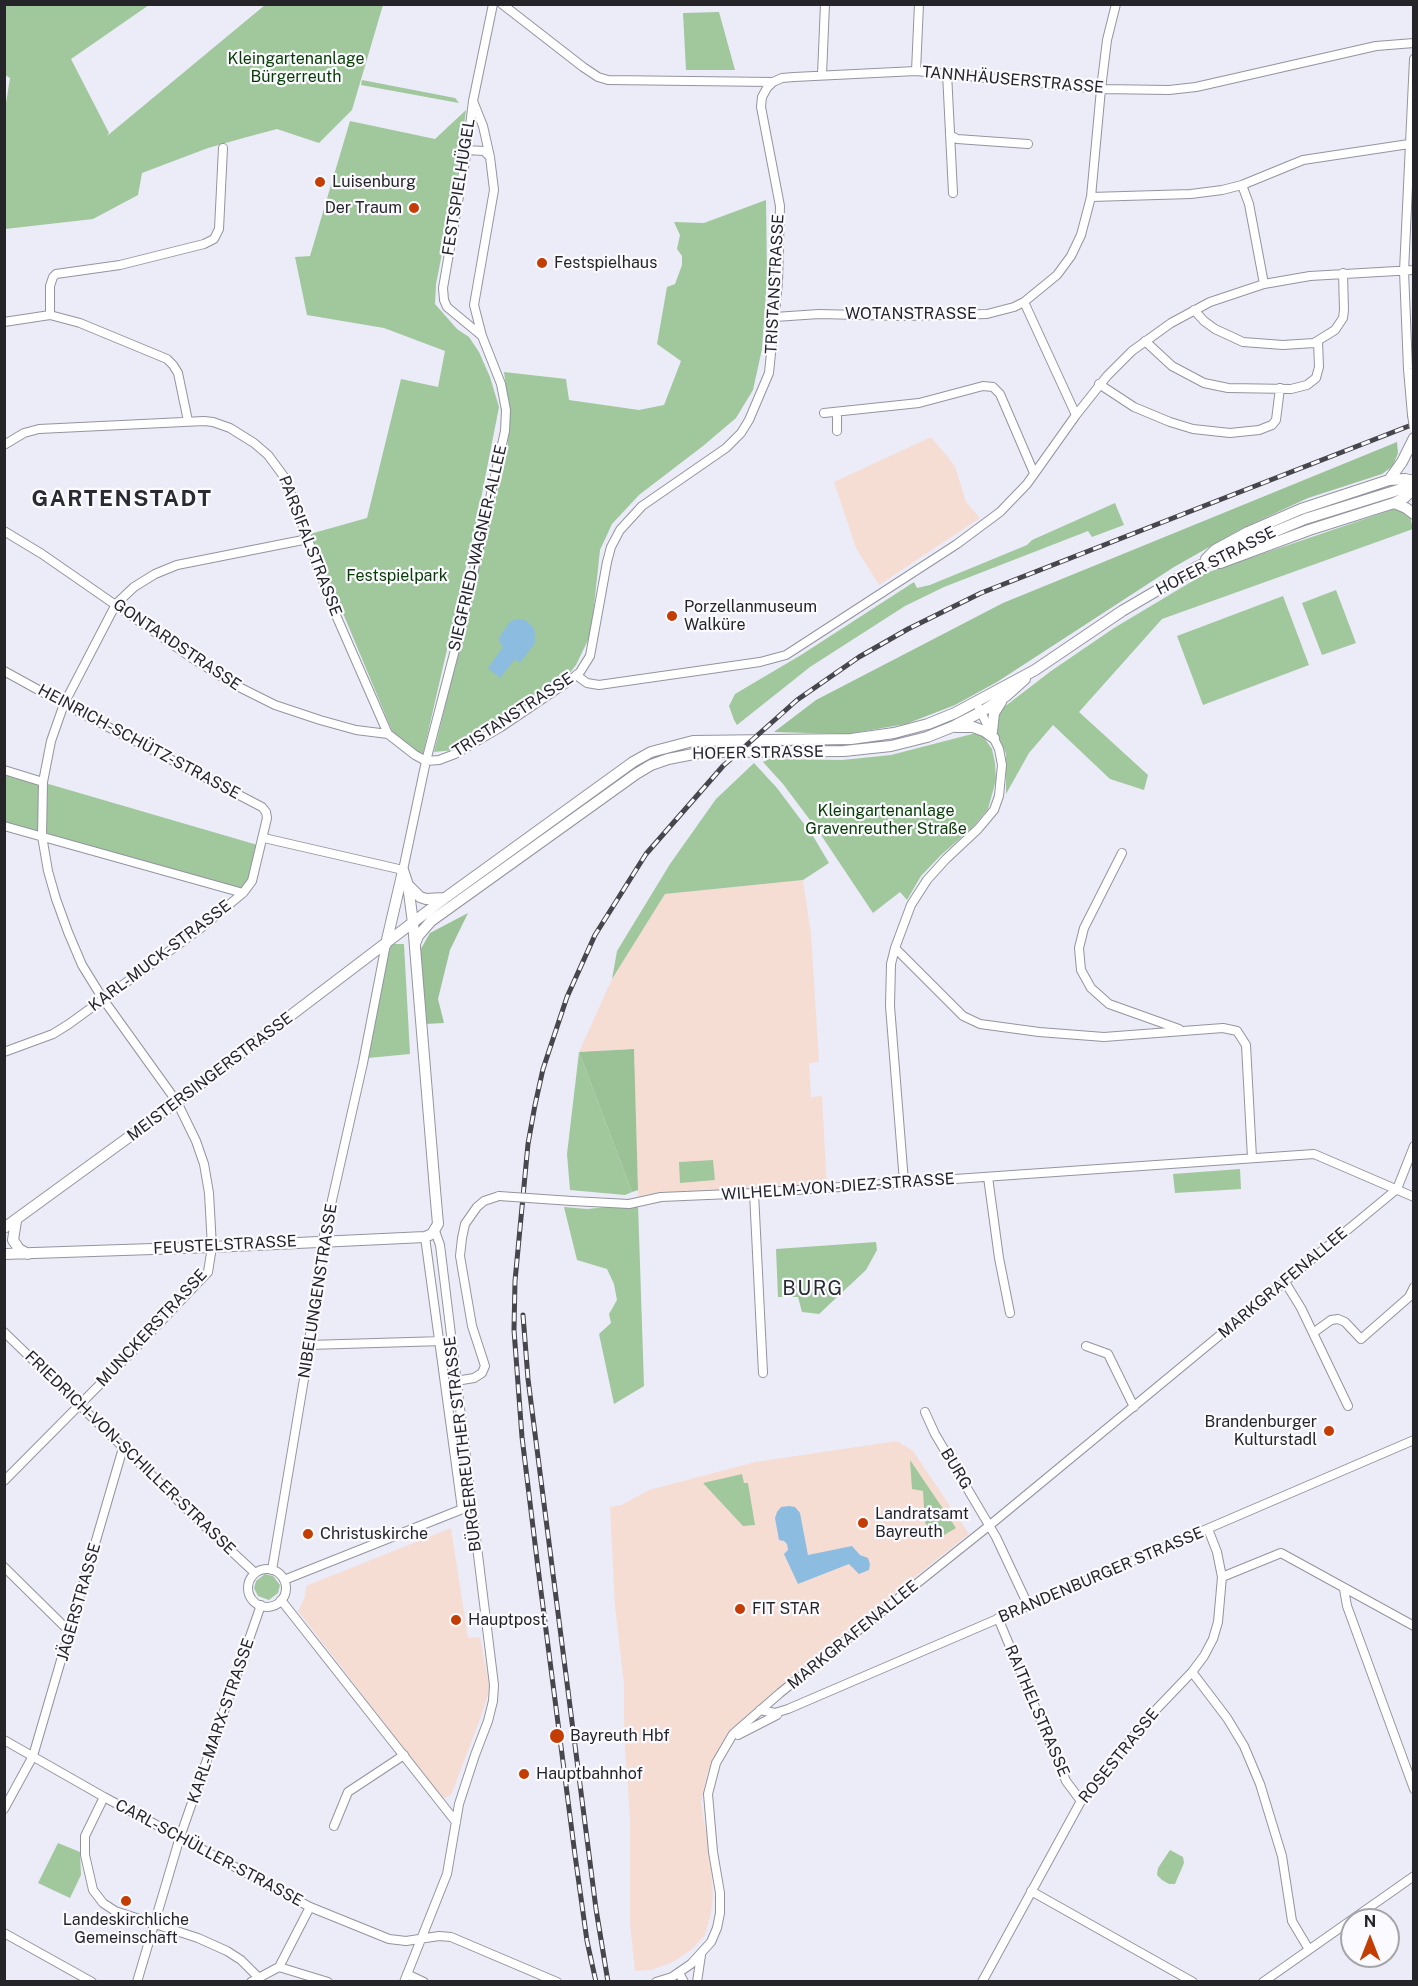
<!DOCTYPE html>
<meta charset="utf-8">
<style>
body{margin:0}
#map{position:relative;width:1418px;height:1986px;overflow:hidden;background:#ebecf8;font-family:"Public Sans",sans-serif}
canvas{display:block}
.frame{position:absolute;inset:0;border:6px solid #252529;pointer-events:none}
.north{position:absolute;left:1340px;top:1908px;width:60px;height:60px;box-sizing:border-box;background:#fafaff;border:2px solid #a5a5a9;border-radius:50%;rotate:0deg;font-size:16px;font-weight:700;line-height:24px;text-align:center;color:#252529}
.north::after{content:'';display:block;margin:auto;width:21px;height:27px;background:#c43d03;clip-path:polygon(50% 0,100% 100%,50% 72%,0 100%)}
</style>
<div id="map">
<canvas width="1418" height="1986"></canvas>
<div class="frame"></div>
<div class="north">N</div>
</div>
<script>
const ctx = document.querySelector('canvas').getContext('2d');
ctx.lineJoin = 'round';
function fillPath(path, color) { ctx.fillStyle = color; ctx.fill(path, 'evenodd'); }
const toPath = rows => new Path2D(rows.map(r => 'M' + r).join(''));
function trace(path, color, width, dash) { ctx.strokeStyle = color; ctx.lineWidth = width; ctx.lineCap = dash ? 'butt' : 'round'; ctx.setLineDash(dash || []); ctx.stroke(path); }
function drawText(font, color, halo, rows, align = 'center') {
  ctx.font = font + ' "Public Sans",sans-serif'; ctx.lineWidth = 4.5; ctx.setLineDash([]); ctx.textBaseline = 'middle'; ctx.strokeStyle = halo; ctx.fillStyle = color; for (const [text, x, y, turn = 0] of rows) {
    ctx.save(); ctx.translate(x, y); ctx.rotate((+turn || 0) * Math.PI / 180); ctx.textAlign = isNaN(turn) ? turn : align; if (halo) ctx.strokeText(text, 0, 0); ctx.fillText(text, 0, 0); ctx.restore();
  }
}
const commercial = toPath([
 [931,437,955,466,966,502,980,518,879,585,856,548,834,482],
 [803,880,811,934,819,1062,809,1063,811,1097,822,1096,827,1188,661,1199,638,1204,634,1049,579,1052,612,979,665,894],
 [897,1441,913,1451,969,1534,825,1648,732,1731,708,1771,701,1802,710,1857,713,1896,711,1913,705,1935,692,1949,675,1961,652,1970,635,1971,630,1924,630,1818,624,1734,624,1684,615,1607,610,1507,622,1505,649,1490,755,1462],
 [451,1528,468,1638,480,1637,489,1685,488,1694,483,1711,455,1785,451,1795,445,1798,441,1797,298,1611,305,1597,306,1586]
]);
const green = toPath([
 [5,4,149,5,71,59,109,133,107,136,265,5,383,5,352,110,319,143,277,129,247,137,208,148,142,173,138,195,93,219,5,229,4,115,10,78,5,75],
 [719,12,735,70,686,70,683,13],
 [362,80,455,98,459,103,361,85],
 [466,110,458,172,436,284,435,304,457,329,469,337,479,352,490,377,499,407,477,519,423,754,406,747,395,738,310,534,367,518,401,379,438,387,445,351,384,328,307,315,295,257,310,256,350,121,435,139],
 [766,200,767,279,762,349,753,390,736,418,703,446,639,495,612,524,600,550,591,634,576,665,565,679,518,712,454,750,434,752,507,452,510,418,504,372,566,379,569,400,639,410,664,405,681,361,657,344,667,287,675,284,682,265,682,256,677,249,680,235,674,222,704,223],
 [1115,503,1124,525,1092,537,1088,531,944,587,905,606,810,667,737,725,734,720,729,706,735,694,801,655,914,582,917,588,930,585,1027,545,1032,540],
 [1394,509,1402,511,1410,516,1413,529,1162,619,1079,712,1148,775,1144,790,1110,779,1053,725,1029,753,1006,794,1006,754,997,733,999,711,1051,671,1114,628,1206,573],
 [1336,590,1356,643,1322,655,1302,603],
 [1283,596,1309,665,1203,705,1177,636],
 [976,733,983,736,992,749,995,763,996,780,988,809,972,828,941,855,921,876,907,900,900,892,873,913,819,832,783,784,763,762,769,759,842,760,891,755],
 [754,763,777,788,813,836,829,863,803,880,665,894,612,979,617,951,670,864,716,799],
 [4,771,261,846,243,892,5,826],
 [389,944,404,944,410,1054,368,1058],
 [579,1052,632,1192,625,1195,570,1190,567,1154],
 [713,1160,715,1180,680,1183,679,1162],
 [1240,1169,1241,1189,1175,1193,1173,1174],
 [638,1204,644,1386,614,1404,599,1334,611,1323,609,1314,617,1300,614,1284,607,1269,577,1260,564,1207,587,1209],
 [876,1242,877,1250,866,1270,819,1314,802,1312,798,1297,778,1297,776,1249],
 [910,1460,956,1528,939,1538,925,1523,923,1491,912,1489],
 [742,1474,744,1483,748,1483,755,1525,743,1526,703,1483],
 [265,1574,273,1576,280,1585,278,1593,269,1600,258,1596,254,1588,256,1581],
 [58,1843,80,1852,81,1875,70,1898,38,1883],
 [1170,1850,1183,1857,1184,1863,1175,1884,1169,1884,1162,1880,1157,1875,1158,1868]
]);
const forest = toPath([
 [1397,442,1398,453,1393,466,1382,474,1308,498,1241,529,1174,567,997,682,955,705,906,724,847,734,774,732,816,700,1003,603],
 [468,913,450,950,438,999,444,1023,425,1024,419,952,430,933],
 [634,1049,638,1190,632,1192,579,1052]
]);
const water = toPath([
 [519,619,525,620,532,626,535,631,535,643,520,663,515,659,500,678,488,668,503,647,499,641,500,636,509,623,513,620],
 [789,1506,795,1507,800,1513,808,1555,852,1546,860,1555,868,1558,870,1564,869,1570,859,1574,849,1564,798,1584,784,1554,788,1550,787,1544,784,1541,779,1540,775,1518,777,1512,781,1507]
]);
const minor = toPath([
 [502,4,583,67,598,77,608,80,773,82,782,78,794,77,916,71,1101,89,1169,90,1196,87,1376,46,1414,43],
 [916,71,919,4],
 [947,73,953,193],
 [822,75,825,4],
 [950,135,957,139,1028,144],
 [467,150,484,151,490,157],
 [1242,185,1249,204,1264,284],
 [1091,197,1191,194,1222,190,1242,185,1303,160,1409,144],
 [1024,302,1076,415],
 [1194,310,1204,321,1215,329,1243,342,1283,345,1314,343,1335,330,1343,318,1344,310,1343,273],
 [50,315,50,286,53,277,56,274,120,265,204,244,214,239,219,229,223,148],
 [775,317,819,314,902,316,987,314,1014,307,1024,302,1057,275,1071,256,1081,235,1091,197,1101,89,1107,40,1116,4],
 [4,322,50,315,80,323,167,359,173,365,178,373,188,421],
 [482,336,447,307,444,300,443,288,467,150,473,101,493,4],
 [1145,341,1172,366,1204,383,1228,388,1291,389,1307,385,1316,378,1319,367,1318,341],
 [1099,384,1134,407,1170,422,1193,429,1230,433,1259,430,1272,425,1276,420,1280,388],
 [824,413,919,403,983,386,993,387,1000,394,1034,473],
 [1412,415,1408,369,1404,271,1414,59],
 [837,431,837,412],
 [4,445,24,433,39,429,204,421,213,422,230,428,254,443,268,455,285,478,335,613,388,734],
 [4,531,42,554,192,658,235,685,275,705,320,720,356,730,388,734,415,755,426,761],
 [4,671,64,704,262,807,266,812,267,818,252,881,243,893,201,928,69,1024,53,1034,4,1052],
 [576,675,587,683,599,685,760,662,786,655,957,544,1000,512,1027,484,1076,415,1107,376,1132,351,1171,323,1210,302,1264,284,1310,276,1414,270],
 [426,761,439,760,455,754,501,727,569,681,580,672,590,656,607,562,611,547,620,530,642,506,726,448,741,433,749,420,769,373,778,282,780,206,761,107,762,97,767,88,773,82],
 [4,770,43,782],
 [4,826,243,893],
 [264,838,403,870,426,761,463,619,505,431,506,410,501,384,482,336,474,305,494,190,490,157,483,126,473,101],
 [1122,853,1084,928,1079,948,1081,970,1091,988,1109,1004,1179,1029],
 [895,948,963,1016,980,1024,1039,1032,1104,1037,1223,1028,1237,1031,1246,1045,1252,1158],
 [988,1177,999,1258,1010,1313],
 [904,1182,890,1006,891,964,895,948,911,905,927,880,946,859,978,829,994,810,999,796,1002,765,999,749,979,708],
 [754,1193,763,1373],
 [572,1201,629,1204,661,1197,754,1193,1314,1154,1414,1197],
 [425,1237,462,1509],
 [1285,1282,1301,1308,1348,1406],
 [4,1332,198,1520,255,1573],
 [1313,1333,1331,1320,1338,1319,1345,1322,1361,1339,1409,1297,1414,1287],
 [309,1345,443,1341],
 [1086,1346,1108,1354,1134,1407],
 [456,1381,474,1378,482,1373,485,1366,472,1326,460,1256,462,1238,465,1224,477,1207,484,1201,499,1196],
 [925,1412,935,1434,996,1537,1028,1605],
 [4,1481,127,1357,208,1272,212,1247,209,1193,204,1164,196,1141,177,1102,103,999,82,965,68,932,56,899,48,871,42,836,43,782,51,741,64,704,116,604,134,587,155,574,177,565,308,539],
 [4,1567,70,1632],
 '248 1588a19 19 0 1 1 38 0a19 19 0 1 1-38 0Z',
 [272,1570,304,1379,323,1240,363,1063,386,944],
 [1222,1577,1281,1553,1414,1626],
 [284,1580,465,1508],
 [1344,1589,1347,1606,1414,1789],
 [281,1600,456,1822],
 [998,1618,1066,1781,1081,1801],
 [1192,1672,1227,1718,1244,1746,1260,1784,1282,1856,1292,1921,1308,1948],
 [760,1710,775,1713,788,1709,1414,1440],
 [738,1735,777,1715],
 [4,1740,104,1797,310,1907,389,1939,406,1941,439,1936,451,1937,557,1982],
 [104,1797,85,1836,85,1855,93,1890,103,1903,115,1911,198,1938,227,1951,241,1960,258,1977],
 [4,1809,33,1756,123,1448],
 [334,1826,348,1792,404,1755],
 [1031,1891,1193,1982],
 [4,1933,92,1982],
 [279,1967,328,1982],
 [679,1973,684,1982],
 [407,1974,424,1982],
 [137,1982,180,1837,261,1605],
 [251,1982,279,1967,310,1907],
 [404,1982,447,1874,459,1804,475,1755,488,1721,493,1701,494,1685,440,1245,435,1231],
 [656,1982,672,1977,691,1964,711,1942,717,1928,720,1913,720,1893,713,1852,708,1794,716,1763,733,1734,780,1693,990,1525,1397,1189,1414,1146],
 [697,1982,701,1955],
 [982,1982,1081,1801,1149,1717,1192,1672,1204,1656,1213,1639,1218,1622,1222,1577,1217,1552,1208,1529],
 [1263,1982,1414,1876]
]);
const major = toPath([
 [1389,480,1402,462,1414,438],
 [1394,503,1406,508,1414,514],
 [1206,559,1215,550,1248,532,1301,509,1389,480,1405,479,1414,481],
 [1220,563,1309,530,1394,503,1404,498,1414,489],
 [956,727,973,727,984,731,994,738],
 [992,732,994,713,1001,702],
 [408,885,420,897,426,899,444,898],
 [386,944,403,871],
 [415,944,418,936,431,921,636,774,651,765,668,759,704,752,844,751,891,746,927,737,952,727,981,712,1006,696,1025,679],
 [16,1221,13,1240,19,1249,28,1254],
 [4,1228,177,1102,445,898,633,762,651,752,693,741,851,739,894,733,928,724,955,713,1035,670,1122,611,1197,567,1252,541,1305,519,1414,485],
 [4,1254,212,1247,425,1237,432,1234,438,1224,435,1190,413,923,408,885,403,870]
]);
const rail = toPath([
 [523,1315,528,1379,596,1909,608,1982],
 [596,1982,587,1941,575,1855,538,1568,522,1437,514,1330,515,1281,528,1144,535,1105,543,1069,567,997,595,935,646,854,723,766,797,700,859,657,908,629,981,593,1414,424]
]);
const minorBridge = toPath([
 [1412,415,1414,428],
 [499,1196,572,1201]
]);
const markers = [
 [320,182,6,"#c43d03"],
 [414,208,6,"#c43d03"],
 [542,263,6,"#c43d03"],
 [672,616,6,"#c43d03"],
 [1329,1431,6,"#c43d03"],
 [863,1523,6,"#c43d03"],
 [308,1534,6,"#c43d03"],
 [740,1609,6,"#c43d03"],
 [456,1620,6,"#c43d03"],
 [557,1736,8,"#c43d03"],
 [524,1774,6,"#c43d03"],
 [126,1901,6,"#c43d03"]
];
const parkNames = [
 ["Kleingartenanlage",296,59],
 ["Bürgerreuth",296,77],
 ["Festspielpark",397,576],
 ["Kleingartenanlage",886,811],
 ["Gravenreuther Straße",886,829]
];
const streetNames = [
 ["TANNHÄUSERSTRASSE",1013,80,5],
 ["FESTSPIELHÜGEL",459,187,-81],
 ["TRISTANSTRASSE",775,284,-87],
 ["WOTANSTRASSE",911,314],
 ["PARSIFALSTRASSE",310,546,69],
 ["SIEGFRIED-WAGNER-ALLEE",478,548,-77],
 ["HOFER STRASSE",1216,561,-27],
 ["GONTARDSTRASSE",177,645,34],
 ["TRISTANSTRASSE",513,715,-33],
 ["HEINRICH-SCHÜTZ-STRASSE",139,742,28],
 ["HOFER STRASSE",758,753,-1],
 ["KARL-MUCK-STRASSE",160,956,-37],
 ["MEISTERSINGERSTRASSE",210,1077,-37],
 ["WILHELM-VON-DIEZ-STRASSE",838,1187,-4],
 ["FEUSTELSTRASSE",225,1245,-3],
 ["MARKGRAFENALLEE",1283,1283,-40],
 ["NIBELUNGENSTRASSE",318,1291,-81],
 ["MUNCKERSTRASSE",152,1328,-47],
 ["BÜRGERREUTHER STRASSE",463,1444,-97],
 ["FRIEDRICH-VON-SCHILLER-STRASSE",130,1453,44],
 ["BURG",956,1469,59],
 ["BRANDENBURGER STRASSE",1101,1575,-23],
 ["JÄGERSTRASSE",79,1602,-74],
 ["MARKGRAFENALLEE",853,1635,-39],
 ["RAITHELSTRASSE",1037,1711,67],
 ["KARL-MARX-STRASSE",221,1721,-71],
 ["ROSESTRASSE",1119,1756,-51],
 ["CARL-SCHÜLLER-STRASSE",209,1853,28]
];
const poiNames = [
 ["Luisenburg",332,182],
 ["Der Traum",402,208,"right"],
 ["Festspielhaus",554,263],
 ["Porzellanmuseum",684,607],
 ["Walküre",684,625],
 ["Brandenburger",1317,1422,"right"],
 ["Kulturstadl",1317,1440,"right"],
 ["Landratsamt",875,1514],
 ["Bayreuth",875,1532],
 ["Christuskirche",320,1534],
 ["FIT STAR",752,1609],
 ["Hauptpost",468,1620],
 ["Bayreuth Hbf",570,1736],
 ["Hauptbahnhof",536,1774],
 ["Landeskirchliche",126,1920,"center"],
 ["Gemeinschaft",126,1938,"center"]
];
const quarterNames = [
 ["BURG",813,1289]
];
const districtNames = [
 ["GARTENSTADT",122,499]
];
fillPath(commercial, '#f6ddd4');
fillPath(green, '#a1c79c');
fillPath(forest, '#9bc196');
fillPath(water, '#8cbde0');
trace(minor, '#9494a0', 10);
trace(major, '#9494a0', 12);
trace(minor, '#fff', 8);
trace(major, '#fff', 10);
trace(rail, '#46464c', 5);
trace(rail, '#fafaff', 3, [9]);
trace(minorBridge, '#9494a0', 10, []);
trace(minorBridge, '#fff', 8);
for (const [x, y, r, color] of markers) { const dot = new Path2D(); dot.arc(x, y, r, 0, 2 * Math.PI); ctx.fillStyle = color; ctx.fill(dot); trace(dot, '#fafaff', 2); }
drawText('16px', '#053c01', '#fafaff', parkNames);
drawText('16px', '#252529', '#fafaff', streetNames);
drawText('16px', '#252529', '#fafaff', poiNames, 'left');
ctx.letterSpacing = '1.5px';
drawText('20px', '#2a2a33', '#fafaff', quarterNames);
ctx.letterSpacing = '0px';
ctx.letterSpacing = '1.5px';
drawText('bold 22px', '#2a2a33', '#fafaff', districtNames);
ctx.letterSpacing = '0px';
</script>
